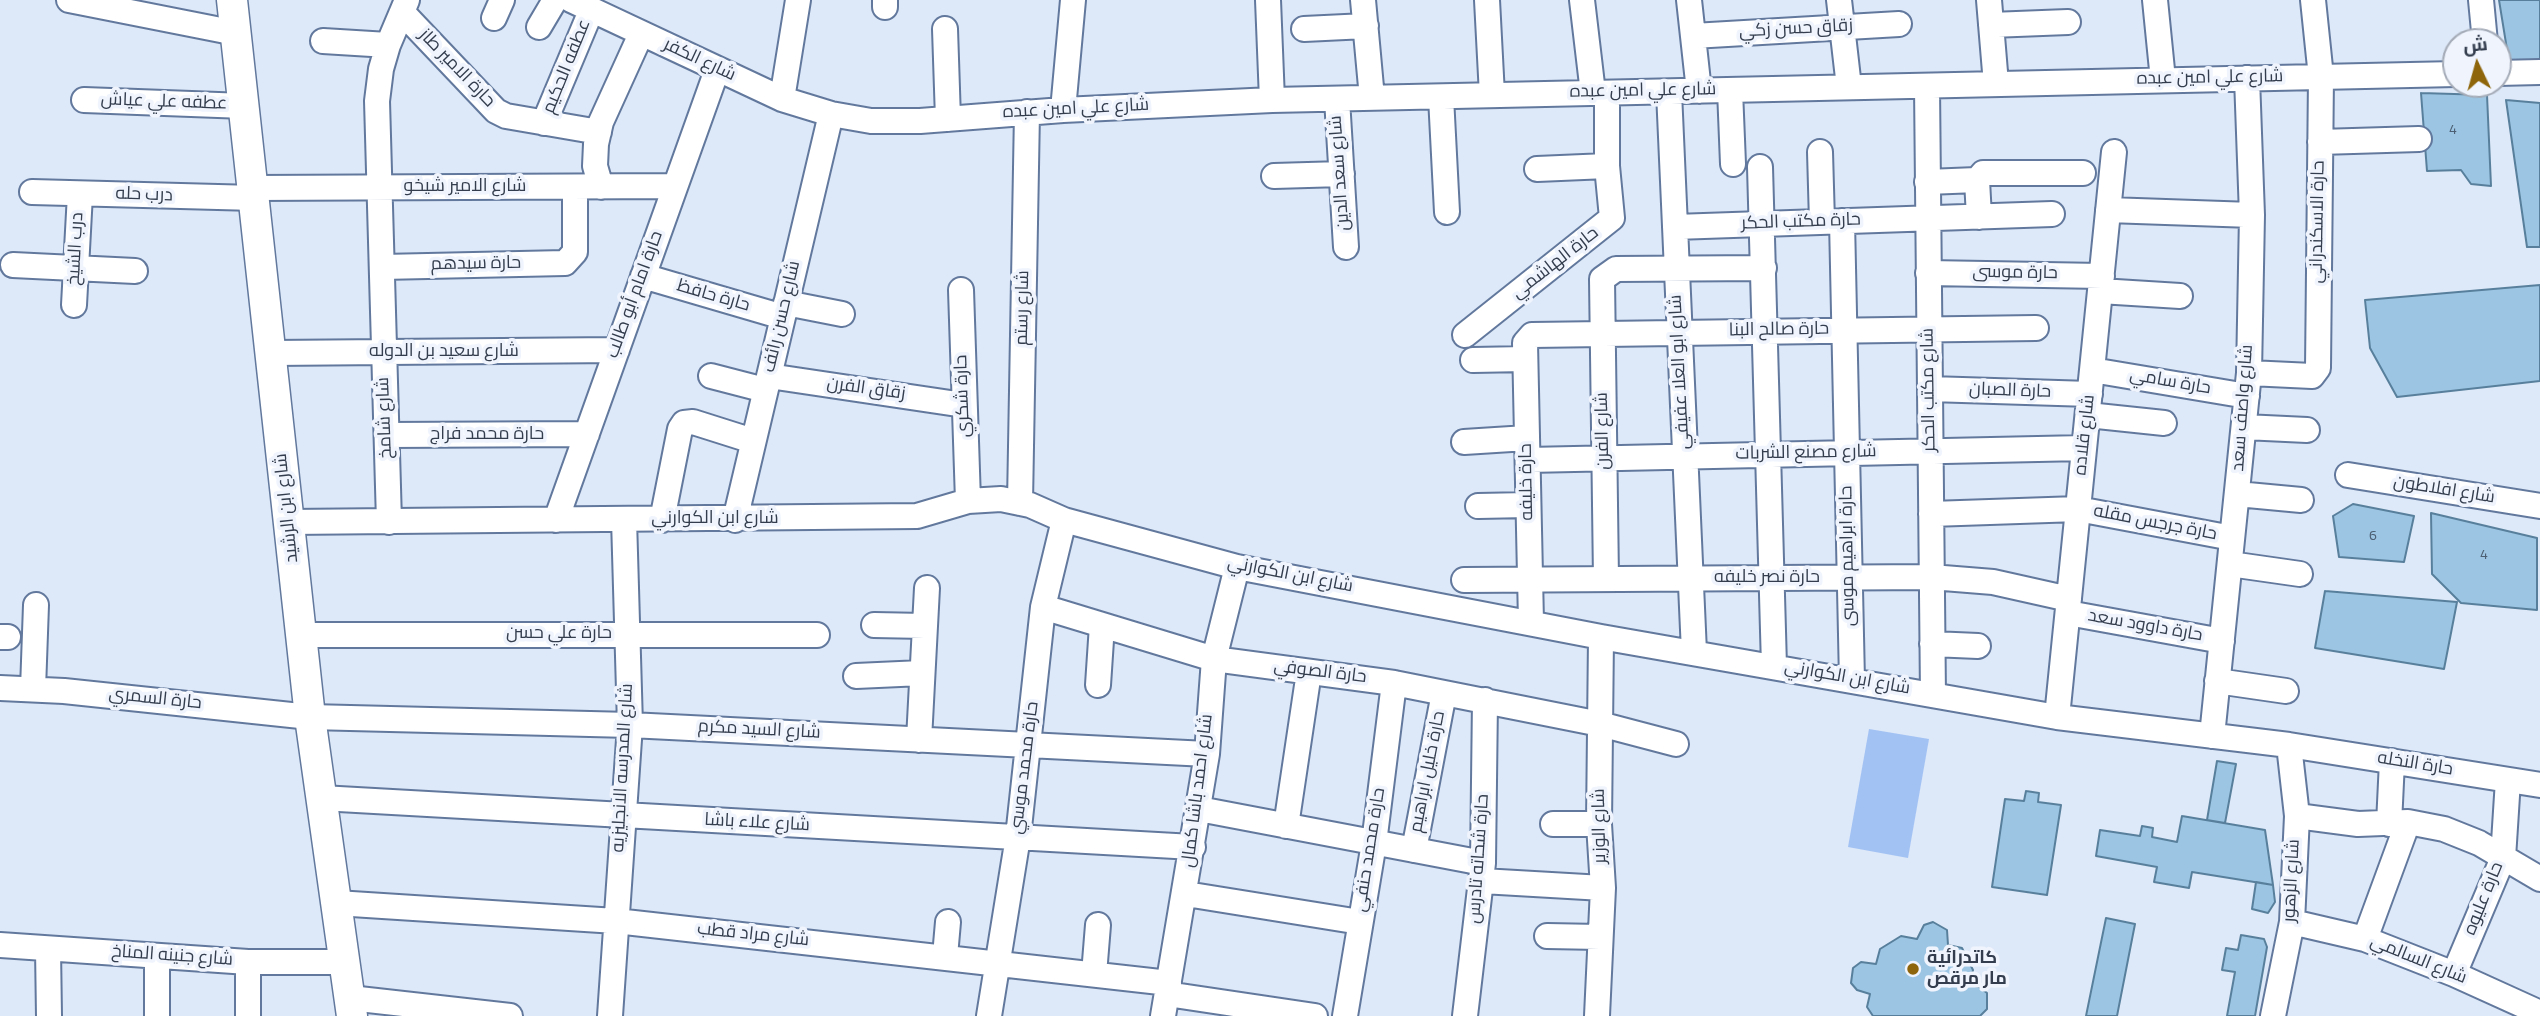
<!DOCTYPE html>
<meta charset="utf-8">
<style>
body{margin:0}
#map{position:relative;width:2540px;height:1016px;overflow:hidden;background:#dde8f8;font-family:Georgia,Cairo,serif}
canvas{display:block}
.north{position:absolute;left:2442px;top:28px;width:70px;height:70px;box-sizing:border-box;background:#eff4fd;border:2px solid #a4abb7;border-radius:50%;rotate:355deg;font-size:19px;font-weight:700;line-height:28px;text-align:center;color:#333d4d}
.north::after{content:'';display:block;margin:auto;width:24px;height:32px;background:#8e650a;clip-path:polygon(50% 0,100% 100%,50% 72%,0 100%)}
</style>
<div id="map">
<canvas width="2540" height="1016"></canvas>
<div class="north">ش</div>
</div>
<script>
const ctx = document.querySelector('canvas').getContext('2d');
ctx.lineJoin = 'round';
function fillPath(path, color) { ctx.fillStyle = color; ctx.fill(path, 'evenodd'); }
const toPath = rows => new Path2D(rows.map(r => 'M' + r).join(''));
function trace(path, color, width, dash) { ctx.strokeStyle = color; ctx.lineWidth = width; ctx.lineCap = dash ? 'butt' : 'round'; ctx.setLineDash(dash || []); ctx.stroke(path); }
function drawText(font, color, halo, rows, align = 'center') {
  ctx.font = font + ' Georgia,Cairo,serif'; ctx.lineWidth = 7; ctx.setLineDash([]); ctx.textBaseline = 'middle'; ctx.strokeStyle = halo; ctx.fillStyle = color; for (const [text, x, y, turn = 0] of rows) {
    ctx.save(); ctx.translate(x, y); ctx.rotate((+turn || 0) * Math.PI / 180); ctx.textAlign = isNaN(turn) ? turn : align; if (halo) ctx.strokeText(text, 0, 0); ctx.fillText(text, 0, 0); ctx.restore();
  }
}
const green = toPath([
 [1869,729,1929,739,1908,858,1848,847]
]);
const building = toPath([
 [2499,0,2540,0,2540,67,2510,68,2499,0],
 [2421,93,2487,95,2491,186,2471,184,2461,170,2427,171,2421,93],
 [2506,100,2540,103,2540,247,2527,247,2506,100],
 [2540,285,2540,381,2397,397,2370,348,2365,300,2540,285],
 [2353,504,2414,516,2404,562,2339,557,2333,516,2353,504],
 [2431,513,2537,538,2537,610,2461,603,2432,574,2431,513],
 [2325,591,2457,602,2444,669,2315,648,2325,591],
 [2217,761,2236,764,2225,823,2207,820,2217,761],
 [2026,791,2039,793,2038,802,2061,805,2047,895,1992,887,2005,799,2024,801,2026,791],
 [2182,816,2265,830,2273,885,2192,872,2189,888,2154,882,2157,867,2096,856,2100,830,2140,836,2142,826,2153,828,2152,837,2177,842,2182,816],
 [2256,882,2273,885,2275,902,2268,913,2252,909,2256,882],
 [2106,918,2135,924,2117,1016,2086,1016,2106,918],
 [1933,922,1947,930,1948,945,1962,948,1973,970,1970,985,1979,987,1987,993,1987,1009,1980,1016,1873,1016,1867,1007,1870,994,1857,990,1851,983,1853,968,1861,962,1876,964,1880,949,1901,936,1917,939,1924,925,1933,922],
 [2241,935,2264,939,2267,947,2255,1016,2227,1016,2235,972,2222,970,2226,948,2238,950,2241,935]
]);
const minor = toPath([
 [69,0,236,33],
 [571,0,782,99,831,114,871,121,920,121,1063,110,1272,100,2456,74],
 [1268,0,1272,100],
 [1363,0,1372,98],
 [1487,0,1492,95],
 [1582,0,1593,93],
 [1689,0,1699,91],
 [1839,0,1849,87],
 [1989,0,1996,84],
 [2155,0,2163,80],
 [2481,0,2485,42],
 [885,7,885,0],
 [402,12,496,111,506,116,599,132],
 [494,18,502,0],
 [1991,25,2068,22],
 [539,27,555,0],
 [945,29,948,119],
 [1304,29,1366,26],
 [1693,36,1899,24],
 [323,41,388,45],
 [2498,73,2540,72],
 [1927,86,1933,695],
 [1730,90,1733,164],
 [1669,92,1694,652],
 [1441,97,1447,212],
 [782,99,798,0],
 [1337,99,1346,247],
 [84,100,245,106],
 [1063,110,1073,0],
 [544,123,591,11],
 [2320,142,2419,139],
 [1820,152,1822,222],
 [1760,167,1774,666],
 [1537,169,1607,166],
 [1274,176,1342,174],
 [1927,182,1977,180],
 [601,187,595,166,596,144,601,122,641,34],
 [254,188,675,186],
 [32,192,255,198],
 [2108,210,2252,215],
 [1979,217,1977,180,1983,173,2083,173],
 [1842,221,1852,680],
 [1675,227,2052,214],
 [13,265,135,271],
 [382,267,565,263,575,252,575,187],
 [1928,273,2102,276],
 [643,276,783,317],
 [961,290,968,501],
 [2100,291,2180,296],
 [786,303,842,314],
 [74,305,80,194],
 [1465,335,1612,218,1607,166,1607,93],
 [272,353,617,350],
 [1473,360,1525,359],
 [2092,370,2247,396],
 [2249,373,2312,376,2318,368,2321,77,2313,0],
 [711,376,765,390],
 [769,376,964,405],
 [1930,389,2090,394],
 [2088,415,2164,423],
 [2244,427,2307,430],
 [387,435,587,434],
 [1464,442,1527,438],
 [1528,460,2084,448],
 [2348,475,2540,506],
 [2237,494,2301,500],
 [1020,503,1027,112],
 [1478,506,1528,505],
 [1931,514,2078,509,2232,538],
 [556,520,717,70],
 [662,520,680,429,684,423,693,422,753,441],
 [735,520,831,114],
 [289,522,917,516,968,501,1001,499,1030,505,1064,520,1237,567,1601,637,2057,717,2289,745,2540,785],
 [389,522,377,101,381,69,388,45,407,0],
 [2230,564,2300,574],
 [1606,579,1602,279,1616,269,1764,268],
 [1464,580,1931,577,1993,582,2069,599],
 [1043,607,1214,659,1394,683,1600,724,1676,744],
 [2068,613,2222,641],
 [1531,622,1525,343,1532,335,2036,328],
 [874,625,925,626],
 [302,635,817,635],
 [0,637,8,637],
 [1932,644,1978,646],
 [856,676,922,673],
 [2217,681,2286,691],
 [1098,685,1102,625],
 [0,688,64,691,310,717,630,725,1207,754],
 [33,689,36,605],
 [2057,717,2114,152],
 [2212,736,2249,373,2252,215,2247,78],
 [919,740,927,588],
 [321,798,1193,847],
 [1199,809,1483,863],
 [2297,816,2358,824,2408,822,2444,829,2479,843,2540,879],
 [1553,824,1599,824],
 [2389,824,2392,761],
 [1286,826,1309,672],
 [1414,850,1444,693],
 [1482,881,1603,888],
 [1186,894,1360,922],
 [336,903,616,921,1169,983],
 [2292,922,2365,939,2454,974,2540,1013],
 [1547,936,1600,937],
 [2365,939,2408,822],
 [0,945,248,962,344,962],
 [48,949,49,1016],
 [157,956,157,1016],
 [945,956,948,922],
 [1094,974,1098,925],
 [2454,974,2503,858,2508,780],
 [1167,994,1315,1016],
 [350,998,510,1016],
 [248,1016,248,962],
 [610,1016,630,725,624,519],
 [989,1016,1018,837,1043,607,1064,520],
 [1163,1016,1207,754,1214,659,1237,567],
 [1345,1016,1374,843,1394,683],
 [1465,1016,1483,863,1485,700],
 [1597,1016,1603,888,1599,824,1601,637],
 [2273,1016,2292,922,2297,816,2289,745]
]);
const tertiary = toPath([
 [232,0,310,717,352,1016]
]);
const markers = [
 [1913,969,7,"#8e650a"]
];
const numberNames = [
 ["4",2453,131],
 ["6",2373,537],
 ["4",2484,556]
];
const streetNames = [
 ["زقاق حسن زكي",1796,30,-3],
 ["شارع الكفر",699,61,25],
 ["عطفه الحكيم",568,67,-68],
 ["حارة الامير طاز",456,69,46],
 ["شارع علي امين عبده",2210,79,-1],
 ["شارع علي امين عبده",1643,92,-1],
 ["عطفه علي عياش",164,103,2],
 ["شارع علي امين عبده",1076,110,-3],
 ["شارع سعد الدين",1341,173,-94],
 ["شارع الامير شيخو",465,187],
 ["درب حله",144,196,2],
 ["حارة الاسكندراني",2319,222,-89],
 ["حارة مكتب الحكر",1801,223,-2],
 ["درب الشيخ",77,249,-87],
 ["حارة الهاشمي",1556,264,-38],
 ["حارة سيدهم",476,265,-1],
 ["حارة موسى",2015,274,1],
 ["حارة امام أبو طالب",636,295,-70],
 ["حارة حافظ",713,297,16],
 ["شارع رستم",1024,308,-89],
 ["شارع حسن رائف",783,317,-77],
 ["حارة صالح البنا",1779,331,-1],
 ["شارع سعيد بن الدوله",444,352],
 ["شارع ابو العلا عفيفي",1681,372,-93],
 ["حارة سامي",2170,383,10],
 ["زقاق الفرن",866,390,8],
 ["شارع مكتب الحكر",1930,390,-91],
 ["حارة الصبان",2010,392,2],
 ["حارة شكري",964,396,-92],
 ["شارع واصف سعد",2244,408,-86],
 ["شارع شامخ",386,418,-92],
 ["شارع الفرن",1604,431,-91],
 ["حارة محمد فراج",487,435],
 ["شارع قلاده",2086,435,-84],
 ["شارع مصنع الشربات",1806,454,-1],
 ["حارة خليفه",1528,482,-91],
 ["شارع افلاطون",2444,491,9],
 ["شارع ابن الرشيد",288,508,-96],
 ["شارع ابن الكوارني",715,519],
 ["حارة جرجس مقله",2155,524,11],
 ["حارة ابراهيم موسى",1849,556,-91],
 ["شارع ابن الكوارني",1290,576,11],
 ["حارة نصر خليفه",1767,578],
 ["حارة داوود سعد",2145,627,10],
 ["حارة علي حسن",559,634],
 ["حارة الصوفي",1320,673,7],
 ["شارع ابن الكوارني",1847,679,10],
 ["حارة السمري",155,700,6],
 ["شارع السيد مكرم",759,731,3],
 ["حارة النخله",2415,765,9],
 ["شارع المدرسه الانجليزيه",624,768,-87],
 ["حارة محمد موسي",1026,768,-83],
 ["حارة خليل ابراهيم",1429,772,-79],
 ["شارع احمد باشا كمال",1199,791,-83],
 ["شارع علاء باشا",757,824,3],
 ["شارع الوزير",1601,826,-91],
 ["حارة محمد حنفي",1371,850,-81],
 ["حارة شحاته تادرس",1480,859,-86],
 ["شارع الزهور",2293,881,-87],
 ["حارة عليوه",2485,899,-68],
 ["شارع مراد قطب",753,936,6],
 ["شارع جنينه المناخ",172,957,4],
 ["شارع السالمي",2418,961,22]
];
const poiNames = [
 ["كاتدرائية",1927,959],
 ["مار مرقص",1927,980]
];
fillPath(green, '#a2c2f4');
fillPath(building, '#9bc5e3');
trace(building, '#58809c', 2);
trace(minor, '#62799d', 28);
trace(tertiary, '#62799d', 33);
trace(minor, '#fff', 24);
trace(tertiary, '#fff', 30);
for (const [x, y, r, color] of markers) { const dot = new Path2D(); dot.arc(x, y, r, 0, 2 * Math.PI); ctx.fillStyle = color; ctx.fill(dot); trace(dot, '#eff4fd', 2.5); }
drawText('14px', '#4d5f72', null, numberNames);
drawText('18px', '#333d4d', '#eff4fd', streetNames);
drawText('bold 18px', '#333d4d', '#eff4fd', poiNames, 'left');
</script>
